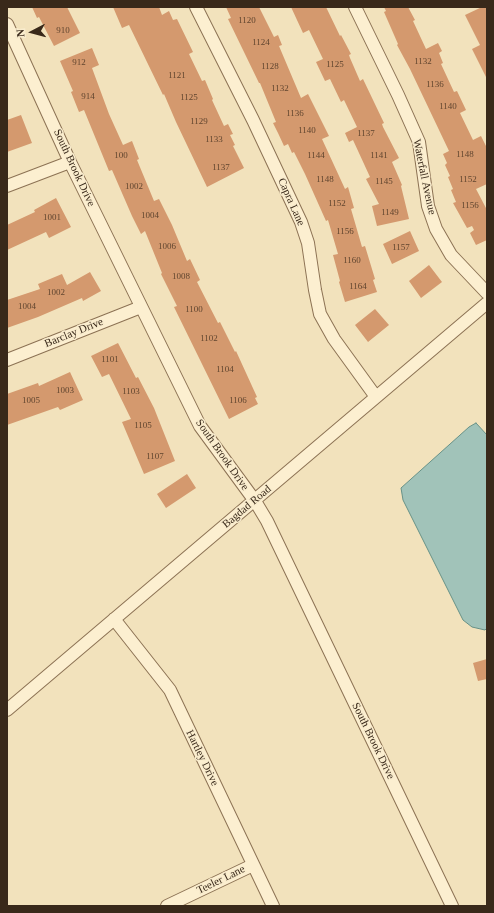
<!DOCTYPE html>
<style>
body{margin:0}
#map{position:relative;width:494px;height:913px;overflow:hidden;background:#f2e2bc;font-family:Georgia,serif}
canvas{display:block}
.frame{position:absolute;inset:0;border:8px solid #39291a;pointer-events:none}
.north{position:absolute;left:12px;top:12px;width:40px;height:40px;-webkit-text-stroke:3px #f9eccd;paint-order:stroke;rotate:264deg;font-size:11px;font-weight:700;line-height:16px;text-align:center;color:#39291a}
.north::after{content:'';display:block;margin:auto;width:14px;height:18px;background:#39291a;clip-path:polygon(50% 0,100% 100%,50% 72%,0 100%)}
</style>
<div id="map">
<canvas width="494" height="913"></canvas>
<div class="frame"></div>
<div class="north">N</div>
</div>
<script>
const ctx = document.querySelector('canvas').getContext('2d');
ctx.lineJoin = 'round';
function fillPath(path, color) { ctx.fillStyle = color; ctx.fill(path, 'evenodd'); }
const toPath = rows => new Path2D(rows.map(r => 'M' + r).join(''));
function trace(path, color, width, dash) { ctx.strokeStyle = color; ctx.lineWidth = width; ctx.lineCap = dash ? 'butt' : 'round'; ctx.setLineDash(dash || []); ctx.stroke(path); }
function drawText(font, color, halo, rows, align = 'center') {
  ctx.font = font + ' Georgia,serif'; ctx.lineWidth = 3; ctx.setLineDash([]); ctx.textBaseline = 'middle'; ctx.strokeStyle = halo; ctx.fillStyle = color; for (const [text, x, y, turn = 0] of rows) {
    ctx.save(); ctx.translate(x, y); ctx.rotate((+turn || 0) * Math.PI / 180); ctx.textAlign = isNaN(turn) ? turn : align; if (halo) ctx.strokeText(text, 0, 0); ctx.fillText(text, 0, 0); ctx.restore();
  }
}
const water = toPath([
 [476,423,487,435,487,628,485,630,472,627,463,620,403,500,401,488,469,427,476,423]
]);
const building = toPath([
 [32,7,67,7,80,33,54,46,39,17,37,18],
 [113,7,159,7,162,15,169,11,173,20,177,19,193,52,189,54,202,81,205,80,213,99,212,100,224,126,228,124,233,134,230,135,235,145,233,146,244,168,207,187,176,122,164,94,163,95,129,25,122,28],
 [226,7,259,7,274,37,278,35,282,45,279,46,301,98,308,94,329,136,322,139,345,189,348,187,354,208,351,209,362,247,365,246,375,279,373,280,377,292,345,302,339,282,340,281,333,255,338,254,328,220,326,221,305,174,294,152,292,153,288,144,284,146,278,133,273,123,276,122,260,83,259,83,228,19,231,18],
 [291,7,326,7,340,36,341,35,351,54,349,55,350,58,360,81,363,79,384,123,382,124,383,127,399,158,392,162,402,185,401,186,409,219,377,226,372,206,379,204,366,179,370,177,353,140,349,142,345,133,357,127,344,100,341,102,330,79,325,81,316,62,323,59,309,30,303,33],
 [384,7,408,7,415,20,413,21,426,49,438,43,442,51,439,53,443,63,441,64,454,92,457,91,466,110,460,113,473,140,481,136,487,148,487,184,476,189,487,210,487,240,476,245,470,233,474,230,472,226,467,228,453,203,456,202,451,190,453,189,448,177,450,176,445,165,447,163,443,154,449,151,410,69,397,45,398,44,384,12,386,11],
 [482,7,487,7,487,79,472,49,480,45,465,15],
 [92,48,99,65,92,68,109,114,123,145,132,141,139,159,137,160,154,201,159,199,172,225,187,261,190,259,200,280,197,282,218,323,220,322,235,352,236,351,257,397,255,398,258,404,229,419,174,307,177,306,161,274,162,273,145,231,141,234,132,216,112,170,109,171,84,110,79,112,71,92,73,91,60,61],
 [21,115,32,143,7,152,7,120],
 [56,198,71,227,49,238,46,232,7,250,7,225,35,212,34,210],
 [410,231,419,251,392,264,383,244],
 [429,265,442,282,421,298,409,281],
 [90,272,101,291,83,301,82,298,38,317,7,328,7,300,40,289,38,284,62,274,67,285],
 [375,309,389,325,368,342,355,325],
 [118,343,136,378,138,377,154,408,175,461,144,474,122,422,131,419,109,374,102,377,91,356],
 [70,372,83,400,60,410,58,407,7,425,7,394,38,383,39,386],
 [187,474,196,488,166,508,157,494],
 [487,659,487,679,478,681,473,663]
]);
const minor = toPath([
 [196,7,253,120,301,222,308,243,315,290,320,314,334,339,376,397],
 [355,7,398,95,419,142,428,206,436,229,451,255,487,293],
 [7,24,70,162,200,426,255,501,267,521,452,906],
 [7,186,70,162],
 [7,360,141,307],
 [114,619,170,690,273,906],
 [7,710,487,303],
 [167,906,253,865]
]);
const numberNames = [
 ["1120",247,21],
 ["910",63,31],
 ["1124",261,43],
 ["1132",423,62],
 ["912",79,63],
 ["1125",335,65],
 ["1128",270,67],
 ["1121",177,76],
 ["1136",435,85],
 ["1132",280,89],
 ["914",88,97],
 ["1125",189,98],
 ["1140",448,107],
 ["1136",295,114],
 ["1129",199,122],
 ["1140",307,131],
 ["1137",366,134],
 ["1133",214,140],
 ["1148",465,155],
 ["100",121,156],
 ["1144",316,156],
 ["1141",379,156],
 ["1137",221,168],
 ["1148",325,180],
 ["1152",468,180],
 ["1145",384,182],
 ["1002",134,187],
 ["1152",337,204],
 ["1156",470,206],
 ["1149",390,213],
 ["1004",150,216],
 ["1001",52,218],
 ["1156",345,232],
 ["1006",167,247],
 ["1157",401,248],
 ["1160",352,261],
 ["1008",181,277],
 ["1164",358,287],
 ["1002",56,293],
 ["1004",27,307],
 ["1100",194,310],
 ["1102",209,339],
 ["1101",110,360],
 ["1104",225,370],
 ["1003",65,391],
 ["1103",131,392],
 ["1005",31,401],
 ["1106",238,401],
 ["1105",143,426],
 ["1107",155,457]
];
const streetNames = [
 ["South Brook Drive",74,168,65],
 ["Waterfall Avenue",424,177,78],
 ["Capra Lane",291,202,66],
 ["Barclay Drive",74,333,-22],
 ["South Brook Drive",222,455,55],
 ["Bagdad Road",247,507,-40],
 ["South Brook Drive",373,741,64],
 ["Hartley Drive",202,758,64],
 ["Teeler Lane",221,880,-26]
];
fillPath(water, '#a1c3b9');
trace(water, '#679187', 1);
fillPath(building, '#d4996e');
trace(minor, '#8c7254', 14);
trace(minor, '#fcefd0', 12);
drawText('9px', '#60452f', null, numberNames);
drawText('11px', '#39291a', '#f9eccd', streetNames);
</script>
